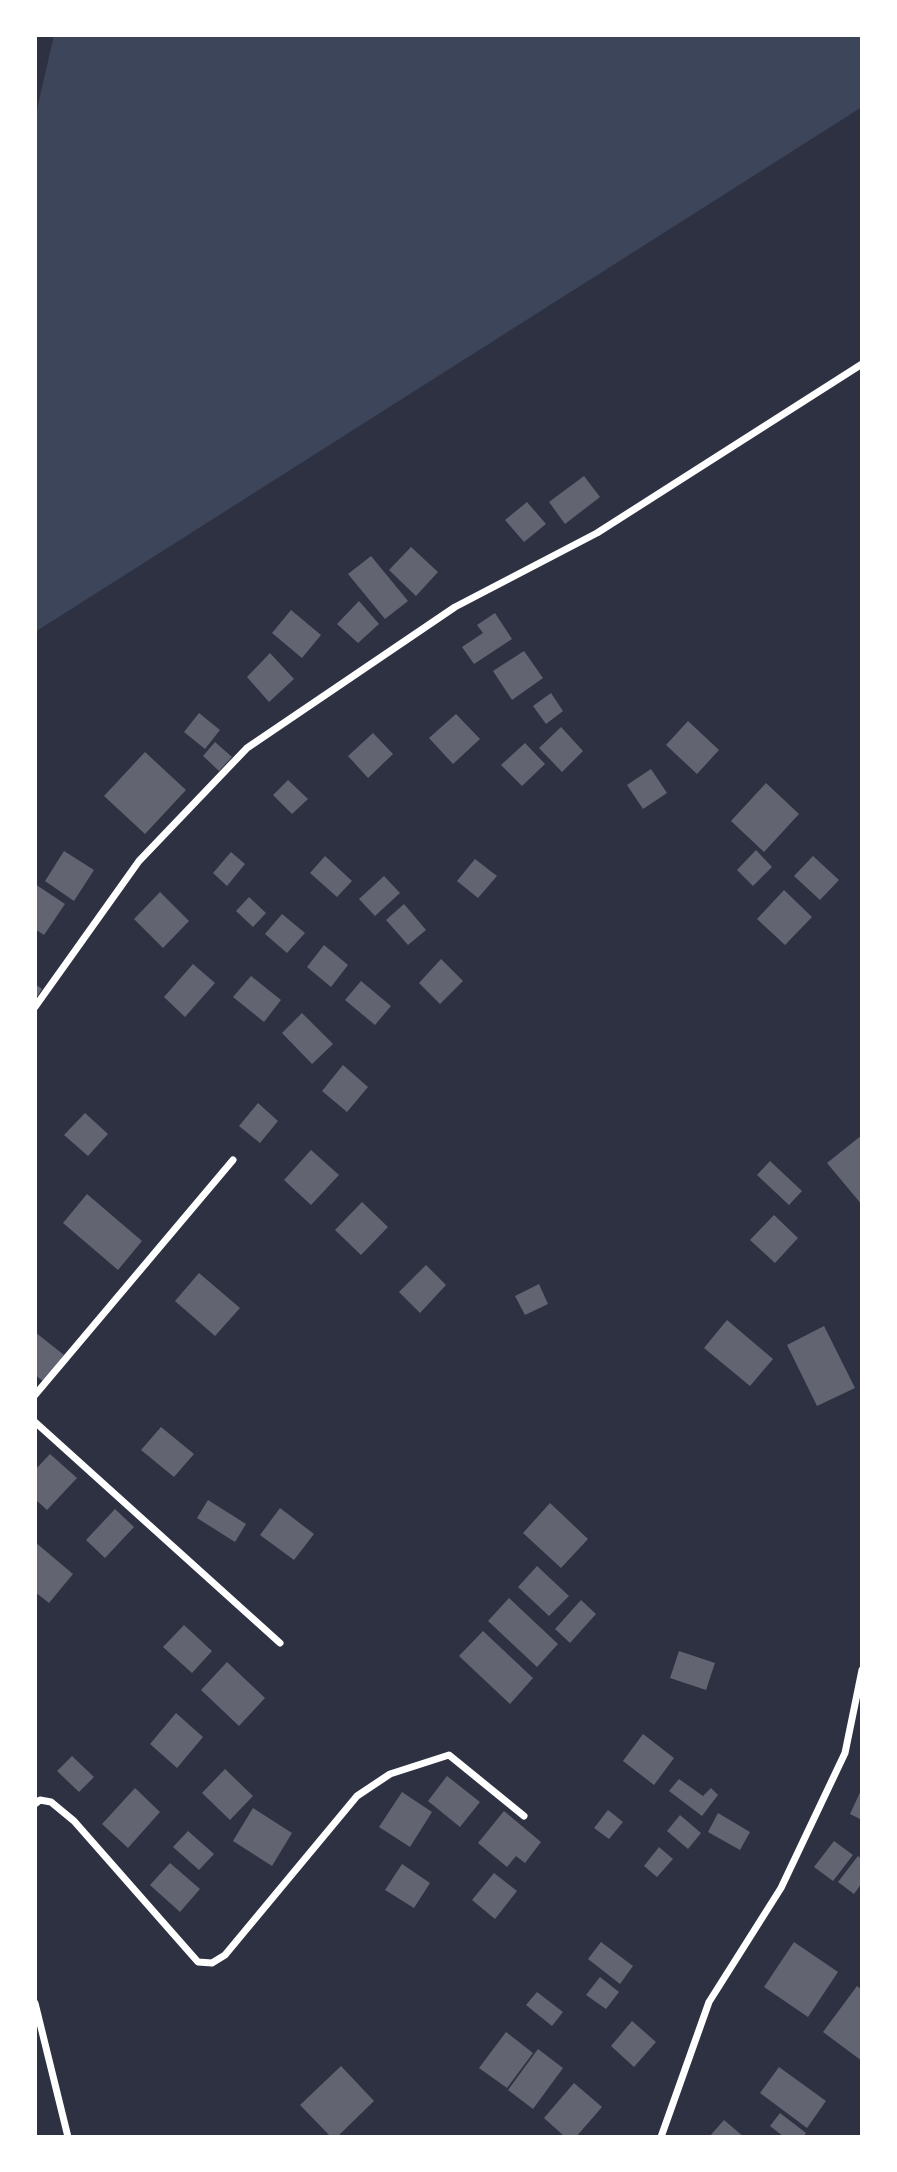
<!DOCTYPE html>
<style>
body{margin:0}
#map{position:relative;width:897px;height:2172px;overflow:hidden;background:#2d3142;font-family:"Times New Roman",serif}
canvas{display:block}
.frame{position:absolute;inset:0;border:37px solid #fff;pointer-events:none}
</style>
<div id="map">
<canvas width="897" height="2172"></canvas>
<div class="frame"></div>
</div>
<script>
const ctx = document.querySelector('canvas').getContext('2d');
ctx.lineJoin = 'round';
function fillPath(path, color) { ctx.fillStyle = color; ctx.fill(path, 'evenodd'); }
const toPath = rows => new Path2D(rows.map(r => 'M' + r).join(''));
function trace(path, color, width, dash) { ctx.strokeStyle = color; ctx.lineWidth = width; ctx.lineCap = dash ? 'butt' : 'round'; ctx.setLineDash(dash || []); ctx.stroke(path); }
const green = toPath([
 [54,35,862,35,862,107,35,632,35,118]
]);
const building = toPath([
 [584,476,600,497,565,524,549,502],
 [527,502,546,524,524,542,505,520],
 [411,547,438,572,416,596,389,570],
 [371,556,408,601,385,619,348,574],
 [359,601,379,624,358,643,337,624],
 [291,610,321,635,302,658,272,633],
 [495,613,512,639,474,664,462,647,483,633,477,625],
 [524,651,543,678,512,700,493,671],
 [270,653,294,679,269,702,247,677],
 [551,693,563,711,546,724,533,706],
 [199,713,220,730,205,749,184,732],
 [456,714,480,739,453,764,429,738],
 [688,721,719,750,697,774,666,745],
 [561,727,583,751,562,772,539,748],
 [373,733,393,754,368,778,348,756],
 [215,742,232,757,219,771,203,756],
 [525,743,545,764,522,786,501,765],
 [145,752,186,790,145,834,104,796],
 [651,769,667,793,643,809,627,785],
 [288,780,308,799,292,814,273,795],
 [766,783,799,814,764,852,731,821],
 [756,850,772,867,753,886,737,870],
 [64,851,94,870,74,901,45,881],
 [231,852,245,864,227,886,213,873],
 [325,856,352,881,337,897,310,873],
 [813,856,839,880,820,900,794,876],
 [475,859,497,876,478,898,457,881],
 [384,876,400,893,375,916,359,899],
 [35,884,65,904,44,935,35,929],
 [784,890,812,917,785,945,757,919],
 [160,892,189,921,163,948,134,919],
 [249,897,266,913,253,927,236,911],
 [404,904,426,930,408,945,386,920],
 [282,914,305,933,287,953,265,934],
 [324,945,348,965,331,987,307,967],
 [441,959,463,981,440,1004,419,983],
 [193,964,215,983,185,1017,164,997],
 [251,976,281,1000,264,1022,233,997],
 [361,981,391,1006,375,1025,345,1000],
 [35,984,42,989,35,1000],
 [302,1013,333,1044,312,1064,282,1033],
 [343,1065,368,1087,347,1112,322,1091],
 [258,1103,278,1121,260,1143,239,1126],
 [85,1113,108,1134,88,1156,64,1135],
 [862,1135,862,1205,827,1163],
 [311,1150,339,1175,311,1205,284,1180],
 [770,1161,802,1191,789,1205,757,1175],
 [87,1194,142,1241,118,1270,63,1223],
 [362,1202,388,1227,361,1255,335,1230],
 [774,1215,798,1238,775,1263,750,1240],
 [426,1265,446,1285,420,1313,399,1292],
 [199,1273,240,1308,215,1336,175,1301],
 [539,1284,548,1304,525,1315,515,1296],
 [727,1320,773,1359,750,1386,704,1348],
 [824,1326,855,1388,817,1406,787,1345],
 [35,1332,64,1355,43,1381,35,1375],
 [161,1427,194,1454,174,1477,141,1450],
 [50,1454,77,1478,47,1510,35,1499,35,1470],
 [208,1500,246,1524,235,1542,197,1518],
 [550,1503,588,1539,561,1568,523,1533],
 [280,1508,314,1534,294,1560,260,1535],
 [115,1509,134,1527,105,1558,86,1540],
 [35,1542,73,1574,49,1603,35,1592],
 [537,1566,569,1596,549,1616,518,1587],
 [509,1598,558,1644,537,1667,488,1621],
 [581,1600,596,1614,570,1643,555,1629],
 [184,1625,212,1651,192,1673,163,1647],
 [483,1631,533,1678,510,1704,459,1656],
 [679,1651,715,1663,706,1690,670,1678],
 [227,1662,265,1698,239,1726,201,1690],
 [176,1713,203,1737,177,1768,150,1744],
 [643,1734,674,1758,654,1785,623,1761],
 [72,1756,94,1777,79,1792,57,1771],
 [225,1769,253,1796,230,1820,202,1793],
 [447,1776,480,1802,460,1827,428,1801],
 [679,1779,703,1796,711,1788,718,1795,702,1816,669,1791],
 [135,1788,160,1812,128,1848,102,1824],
 [862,1788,862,1820,850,1814],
 [402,1792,432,1812,410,1847,379,1827],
 [253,1808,292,1833,272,1866,233,1841],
 [608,1810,623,1822,609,1839,594,1828],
 [504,1811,541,1842,525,1863,516,1856,507,1867,478,1843],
 [718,1813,750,1832,740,1850,708,1832],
 [680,1815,701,1833,688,1849,667,1831],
 [188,1831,214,1854,199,1870,173,1847],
 [834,1841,853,1855,833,1881,814,1867],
 [659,1847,673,1859,657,1877,644,1866],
 [858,1856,862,1859,862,1883,854,1894,838,1882],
 [170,1863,200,1889,180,1912,150,1885],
 [402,1864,430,1883,414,1908,385,1890],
 [494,1873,517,1891,495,1919,472,1900],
 [601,1942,633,1966,620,1984,588,1959],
 [794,1942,838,1972,808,2017,764,1987],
 [600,1977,619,1992,606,2009,586,1995],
 [857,1986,862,1990,862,2061,823,2032],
 [537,1992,563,2012,552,2026,526,2005],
 [632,2021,656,2042,634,2067,611,2046],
 [506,2032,533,2053,507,2088,479,2068],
 [538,2049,563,2068,533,2109,508,2090],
 [341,2066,374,2101,337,2137,331,2137,300,2105],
 [779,2067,826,2101,807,2128,760,2093],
 [574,2083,602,2107,576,2137,565,2137,544,2118],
 [780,2113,806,2133,803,2137,784,2137,770,2126],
 [724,2120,744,2137,709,2137]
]);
const minor = toPath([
 [35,1007,139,861,247,748,455,607,597,533,862,364],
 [35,1395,233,1160],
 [35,1422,280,1643],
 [35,1804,40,1800,51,1802,74,1821,198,1962,212,1963,225,1955,357,1796,390,1774,449,1755,524,1816],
 [35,2003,68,2137],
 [661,2137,709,2002,781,1888,845,1753,862,1670]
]);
fillPath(green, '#3c4559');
fillPath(building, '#626471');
trace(minor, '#fff', 7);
</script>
